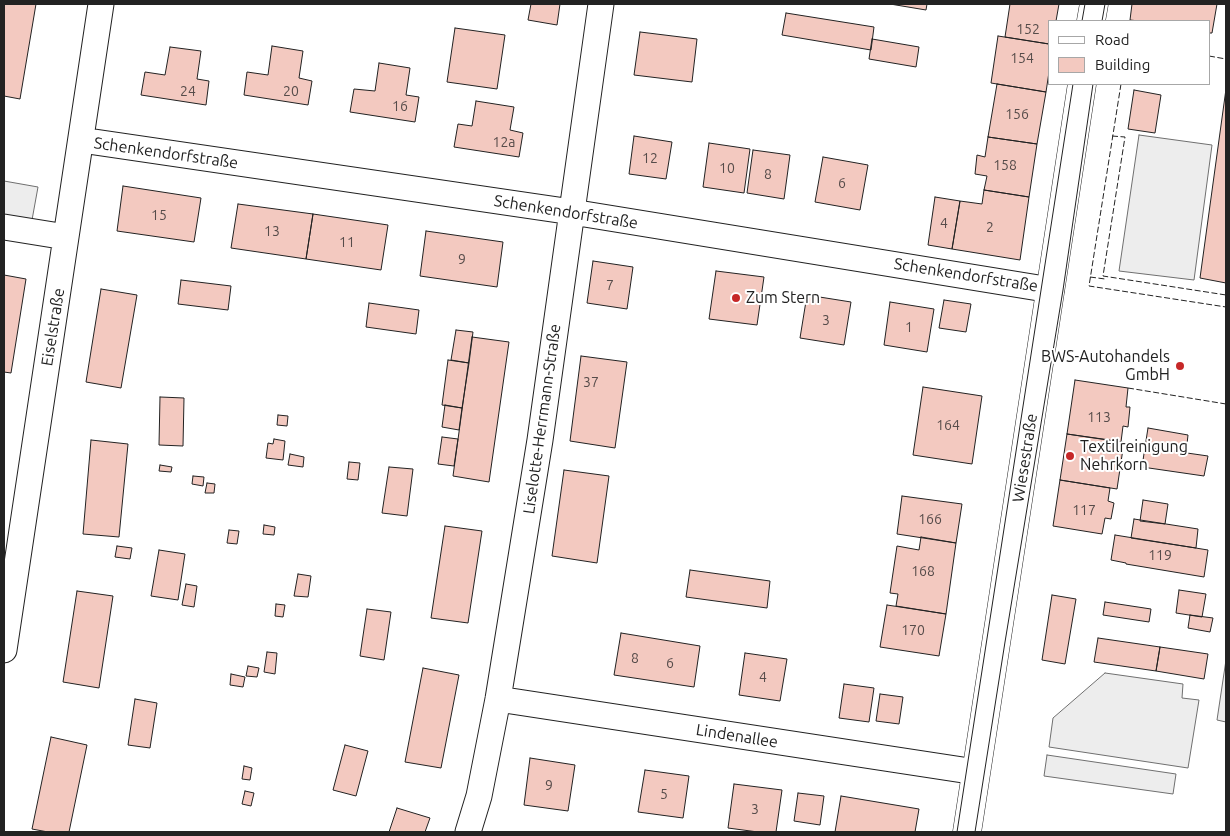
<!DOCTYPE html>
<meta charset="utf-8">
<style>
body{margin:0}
#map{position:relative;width:1230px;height:836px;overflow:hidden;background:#fff;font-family:Ubuntu,sans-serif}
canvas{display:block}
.frame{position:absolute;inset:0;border:5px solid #222;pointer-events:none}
.legend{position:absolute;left:1048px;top:20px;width:162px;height:65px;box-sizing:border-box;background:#fff;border:1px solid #a7a7a7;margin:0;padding:6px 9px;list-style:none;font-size:15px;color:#222}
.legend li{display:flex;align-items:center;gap:10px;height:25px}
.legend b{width:25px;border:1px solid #a7a7a7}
</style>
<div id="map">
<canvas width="1230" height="836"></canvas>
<div class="frame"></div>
<ul class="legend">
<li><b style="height:6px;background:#fff"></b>Road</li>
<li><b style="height:14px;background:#f3c9c0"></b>Building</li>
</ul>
</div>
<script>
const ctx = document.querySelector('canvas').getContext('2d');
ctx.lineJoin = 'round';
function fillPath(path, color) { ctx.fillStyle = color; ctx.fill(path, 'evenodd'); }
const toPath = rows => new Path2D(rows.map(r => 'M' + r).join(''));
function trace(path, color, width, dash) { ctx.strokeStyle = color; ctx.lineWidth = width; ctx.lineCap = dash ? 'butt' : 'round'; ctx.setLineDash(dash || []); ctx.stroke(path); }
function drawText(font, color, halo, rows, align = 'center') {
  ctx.font = font + ' Ubuntu,sans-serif'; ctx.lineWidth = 4; ctx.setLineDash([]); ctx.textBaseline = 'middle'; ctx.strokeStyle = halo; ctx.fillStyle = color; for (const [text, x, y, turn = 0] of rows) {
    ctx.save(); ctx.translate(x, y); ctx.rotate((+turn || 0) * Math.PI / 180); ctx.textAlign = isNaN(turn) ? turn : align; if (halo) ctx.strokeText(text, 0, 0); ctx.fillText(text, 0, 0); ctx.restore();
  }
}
const parking = toPath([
 [1139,135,1212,145,1194,280,1119,271,1139,135],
 [4,181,38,187,32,220,4,215,4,181],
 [1226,660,1226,722,1217,720,1226,660],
 [1105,673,1183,684,1182,698,1199,700,1188,768,1049,747,1053,718,1105,673],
 [1047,755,1176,774,1173,794,1044,776,1047,755]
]);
const building = toPath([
 [4,4,36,4,20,99,4,96,4,4],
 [531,4,560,4,557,25,528,20,531,4],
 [890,4,927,4,926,10,890,4],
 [1010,4,1059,4,1056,21,1049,21,1049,44,1005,37,1010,4],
 [1132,4,1217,4,1212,33,1209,33,1209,21,1139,21,1130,20,1132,4],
 [786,13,874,27,871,50,782,35,786,13],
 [455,28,505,35,497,89,447,82,455,28],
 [640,32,697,39,692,82,634,75,640,32],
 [998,36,1049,44,1049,72,1046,92,991,83,998,36],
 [872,39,919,47,916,67,869,59,872,39],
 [272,46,303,51,299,78,312,81,308,105,244,95,247,72,268,75,272,46],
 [170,47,201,51,197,79,209,81,206,105,141,95,145,72,165,75,170,47],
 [379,63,410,68,406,95,419,97,415,122,350,112,354,89,375,91,379,63],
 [997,84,1046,92,1037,144,988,137,997,84],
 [1226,89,1226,283,1200,278,1226,89],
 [1134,90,1161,95,1155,133,1128,129,1134,90],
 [476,101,514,107,510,130,523,133,519,157,454,147,458,124,472,126,476,101],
 [634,136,672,142,666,179,629,174,634,136],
 [988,137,1037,144,1029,197,984,190,987,176,975,174,977,155,985,157,988,137],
 [709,143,750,149,744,193,703,187,709,143],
 [753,150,790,155,784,199,747,193,753,150],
 [823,157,868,165,860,210,815,202,823,157],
 [123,186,201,198,194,242,117,231,123,186],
 [984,190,1029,197,1020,260,952,249,960,201,982,204,984,190],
 [935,197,960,201,952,249,928,245,935,197],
 [238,204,313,214,306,259,231,248,238,204],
 [313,214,388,225,381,270,306,259,313,214],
 [426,231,503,242,497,287,420,276,426,231],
 [593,261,633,267,627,309,587,303,593,261],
 [716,271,764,277,757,325,709,319,716,271],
 [4,275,26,279,11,373,4,372,4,275],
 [181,280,231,286,228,310,178,304,181,280],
 [101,289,137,295,121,388,86,382,101,289],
 [807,295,851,302,844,345,800,338,807,295],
 [944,300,971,304,966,332,939,328,944,300],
 [890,302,934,309,927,352,884,345,890,302],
 [369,303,419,310,416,334,366,327,369,303],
 [456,330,473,332,469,363,451,360,456,330],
 [472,337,509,342,489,482,453,476,472,337],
 [581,356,627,362,615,448,570,441,581,356],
 [448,360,469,363,462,408,442,405,448,360],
 [1075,380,1128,388,1126,407,1130,407,1128,427,1123,426,1121,442,1067,434,1075,380],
 [923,387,982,396,972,464,913,455,923,387],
 [160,397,184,398,183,446,159,445,160,397],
 [445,405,462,408,459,430,442,427,445,405],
 [278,415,288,416,287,426,277,425,278,415],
 [1148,428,1188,435,1186,453,1145,447,1148,428],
 [1067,434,1124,442,1117,489,1060,480,1067,434],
 [442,437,458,439,454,466,438,464,442,437],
 [274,439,285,441,283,460,266,458,268,443,273,444,274,439],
 [91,440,128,444,119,537,83,534,91,440],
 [1145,447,1208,456,1204,476,1142,467,1145,447],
 [290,454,304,457,303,467,288,465,290,454],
 [349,462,360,463,358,480,347,479,349,462],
 [160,465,172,467,171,472,159,471,160,465],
 [389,467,413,469,407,516,382,513,389,467],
 [564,470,609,476,597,563,552,556,564,470],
 [193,476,204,477,203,486,192,484,193,476],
 [1060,480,1110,488,1108,501,1114,503,1111,519,1105,518,1102,534,1053,526,1060,480],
 [207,483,215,484,214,493,205,493,207,483],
 [902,496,962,504,956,543,897,534,902,496],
 [1143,500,1168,504,1165,524,1140,521,1143,500],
 [1134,519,1198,529,1196,548,1131,538,1134,519],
 [264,525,275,527,274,535,263,534,264,525],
 [445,526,482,531,468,623,431,618,445,526],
 [229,530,239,531,237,544,227,543,229,530],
 [1115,535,1208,550,1204,577,1126,564,1126,563,1111,560,1115,535],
 [921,537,956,543,946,614,896,606,898,594,890,593,897,546,919,550,921,537],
 [117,546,132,548,130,559,115,557,117,546],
 [159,550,185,554,178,600,151,596,159,550],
 [690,570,770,581,767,608,686,597,690,570],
 [298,574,311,576,308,597,294,596,298,574],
 [186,584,197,586,194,607,182,605,186,584],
 [1179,590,1206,594,1202,617,1176,613,1179,590],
 [77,591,113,596,99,688,63,682,77,591],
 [1052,595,1076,599,1065,664,1042,660,1052,595],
 [1105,602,1151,609,1149,622,1103,615,1105,602],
 [276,604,285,605,283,617,275,616,276,604],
 [887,605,946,614,939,656,880,647,887,605],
 [367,609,391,612,384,660,360,656,367,609],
 [1190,615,1213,618,1210,632,1188,628,1190,615],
 [621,633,700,646,694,687,614,675,621,633],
 [1098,638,1160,647,1156,671,1094,662,1098,638],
 [1160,647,1208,654,1204,679,1156,671,1160,647],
 [267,652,277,653,275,674,264,672,267,652],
 [745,653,787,659,780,701,739,695,745,653],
 [248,666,259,668,257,677,246,676,248,666],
 [423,668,459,675,441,768,405,762,423,668],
 [231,674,245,677,243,687,230,685,231,674],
 [844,684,874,688,869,722,839,718,844,684],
 [880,694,903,697,899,724,876,721,880,694],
 [135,699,157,703,150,748,128,745,135,699],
 [51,737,87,745,69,832,48,832,32,829,51,737],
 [345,745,368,751,356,796,333,790,345,745],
 [530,758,575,765,568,811,524,805,530,758],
 [244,766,252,768,250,780,242,779,244,766],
 [645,770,689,776,683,818,638,812,645,770],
 [734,784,782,790,776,832,758,832,728,828,734,784],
 [245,791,254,793,251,806,242,804,245,791],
 [798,793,824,796,820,825,794,821,798,793],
 [841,796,919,809,915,832,835,832,841,796],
 [397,808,430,818,425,832,389,832,397,808]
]);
const minor = toPath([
 [81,140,572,212,1051,290],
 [4,227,66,237],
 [4,650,101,4],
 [498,699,976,772],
 [468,832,479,796,498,699,540,440,601,4]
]);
const tertiary = toPath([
 [1091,21,1094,4],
 [967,832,1082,84]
]);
const tram = toPath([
 [1082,21,1085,4],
 [1102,21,1105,4],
 [957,832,1073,84],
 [975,832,1005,642,1063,290,1093,84]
]);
const fence = toPath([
 [1209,56,1226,59],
 [1121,84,1089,286,1226,307],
 [1112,136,1125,137,1103,276,1226,295],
 [1090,277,1105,279],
 [1128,388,1226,404]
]);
const markers = [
 [736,298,5,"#c62828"],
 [1180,366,5,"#c62828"],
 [1070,456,5,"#c62828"]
];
const numberNames = [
 ["152",1028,29],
 ["154",1022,58],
 ["24",188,91],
 ["20",291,91],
 ["16",400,106],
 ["156",1017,114],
 ["12a",504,142],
 ["12",650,158],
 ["158",1005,165],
 ["10",727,168],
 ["8",768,174],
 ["6",842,183],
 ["15",159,215],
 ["4",944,223],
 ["2",990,227],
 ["13",272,231],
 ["11",347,242],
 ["9",462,259],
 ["7",610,285],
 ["3",826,320],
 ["1",909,327],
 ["37",591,382],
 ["113",1099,417],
 ["164",948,425],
 ["117",1084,510],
 ["166",930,519],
 ["119",1160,555],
 ["168",923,571],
 ["170",913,630],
 ["8",635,658],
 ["6",670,663],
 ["4",763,677],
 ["9",549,785],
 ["5",664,794],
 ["3",755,809]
];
const streetNames = [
 ["Schenkendorfstraße",166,153,8],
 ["Schenkendorfstraße",566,212,9],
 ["Schenkendorfstraße",966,275,9],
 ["Eiselstraße",53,327,-81],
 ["Liselotte-Herrmann-Straße",542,419,-82],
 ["Wiesestraße",1025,458,-81],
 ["Lindenallee",737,736,9]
];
const poiNames = [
 ["Zum Stern",746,298],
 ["BWS-Autohandels",1170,357,"right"],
 ["GmbH",1170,375,"right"],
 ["Textilreinigung",1080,447],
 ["Nehrkorn",1080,465]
];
fillPath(parking, '#ededed');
trace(parking, '#6f6f6f', 1);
fillPath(building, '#f3c9c0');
trace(building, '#222', 1);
trace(minor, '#222', 27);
trace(tertiary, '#222', 29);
trace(minor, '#fff', 25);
trace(tertiary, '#fff', 28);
trace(tram, '#222', 1);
trace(fence, '#222', 1, [6, 2.5]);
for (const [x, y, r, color] of markers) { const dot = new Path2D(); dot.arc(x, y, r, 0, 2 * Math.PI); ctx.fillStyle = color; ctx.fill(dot); trace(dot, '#fff', 2); }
drawText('14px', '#564c4a', null, numberNames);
drawText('16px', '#222', '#fff', streetNames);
drawText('16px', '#222', '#fff', poiNames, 'left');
</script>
